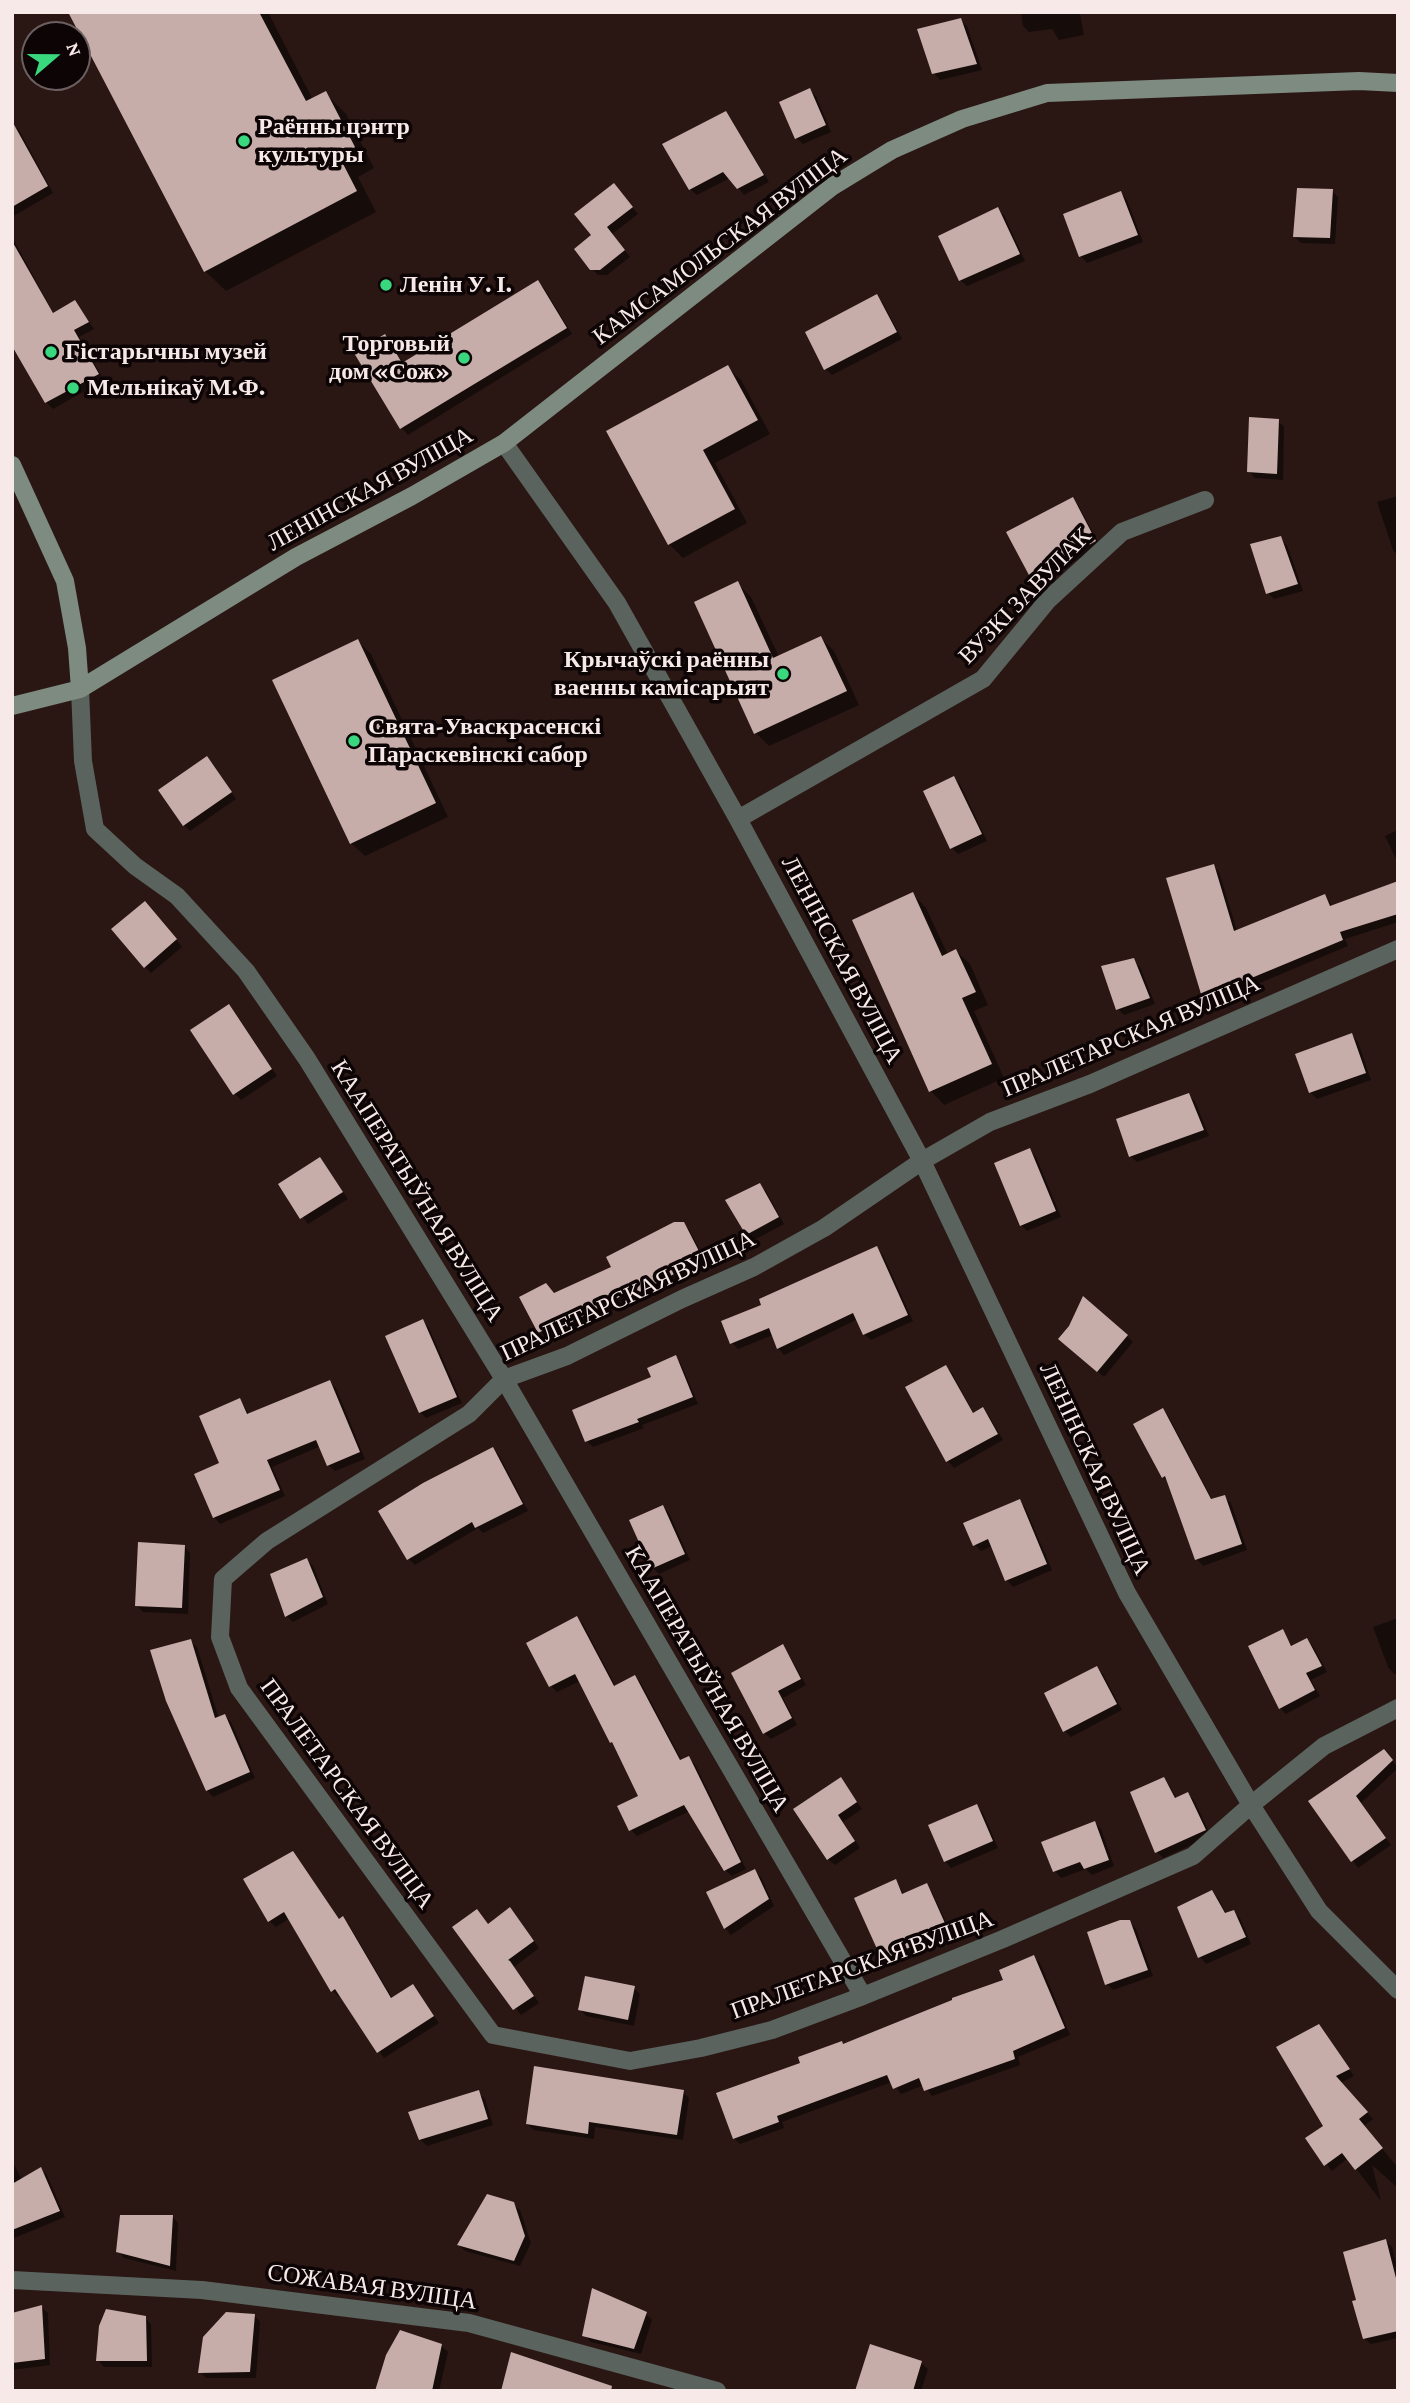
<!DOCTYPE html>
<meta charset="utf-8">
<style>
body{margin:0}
#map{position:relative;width:1410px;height:2403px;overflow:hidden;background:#2a1714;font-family:"Crimson Pro",serif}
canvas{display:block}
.frame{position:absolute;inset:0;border:14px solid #f7e9e7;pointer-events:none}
.north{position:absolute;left:21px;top:21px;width:70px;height:70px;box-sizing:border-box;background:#0d0505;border:2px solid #6b605f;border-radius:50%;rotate:70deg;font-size:19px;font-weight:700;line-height:28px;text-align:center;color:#f7e9e7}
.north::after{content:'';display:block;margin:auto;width:24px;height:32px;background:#39d87f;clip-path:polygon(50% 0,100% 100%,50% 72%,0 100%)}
</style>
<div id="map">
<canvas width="1410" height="2403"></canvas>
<div class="frame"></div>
<div class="north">N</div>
</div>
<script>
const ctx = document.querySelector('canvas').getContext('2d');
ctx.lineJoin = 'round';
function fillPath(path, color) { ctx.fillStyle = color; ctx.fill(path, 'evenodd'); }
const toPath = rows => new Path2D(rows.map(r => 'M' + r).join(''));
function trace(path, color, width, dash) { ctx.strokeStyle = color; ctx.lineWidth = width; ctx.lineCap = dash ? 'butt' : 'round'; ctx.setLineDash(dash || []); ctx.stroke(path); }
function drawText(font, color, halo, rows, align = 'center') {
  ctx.font = font + ' "Crimson Pro",serif'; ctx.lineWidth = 7; ctx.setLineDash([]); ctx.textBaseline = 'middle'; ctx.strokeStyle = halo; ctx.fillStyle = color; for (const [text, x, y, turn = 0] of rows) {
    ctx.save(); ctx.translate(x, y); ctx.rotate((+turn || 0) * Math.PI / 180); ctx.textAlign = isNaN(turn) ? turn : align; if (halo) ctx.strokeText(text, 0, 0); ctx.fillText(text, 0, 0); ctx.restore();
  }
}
const shadow = toPath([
 [70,12,268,12,313,100,325,93,346,114,374,168,358,177,376,212,226,291,205,271],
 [1021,12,1089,12,1080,14,1084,35,1059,40,1052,29,1029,32,1023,26],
 [960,20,967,26,982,70,940,80,934,73],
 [809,90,816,96,831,132,803,144,796,138],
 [726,113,732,120,769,182,744,195,730,178,697,195,690,189],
 [12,124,19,130,53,193,12,217],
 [620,191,638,214,612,234,630,257,607,275,598,275,591,268,594,235],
 [1332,191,1338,197,1335,244,1301,243,1295,237],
 [1121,193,1127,200,1143,242,1087,263,1081,256,1065,215],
 [997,209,1004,215,1025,261,967,286,960,280],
 [12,237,54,314,75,302,94,329,79,337,104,380,53,409,46,402,12,342],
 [538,282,544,288,572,334,408,435,402,428,356,354,385,336,404,364],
 [877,297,883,303,902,339,832,375,825,368],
 [727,367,741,380,770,434,715,463,747,523,683,558,669,544,608,432],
 [1278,421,1284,427,1283,480,1255,478,1249,471],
 [1398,496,1398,556,1393,550,1377,502],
 [1072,499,1078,505,1101,547,1037,582,1031,576],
 [1280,538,1287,545,1303,591,1274,599,1268,593],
 [738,584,751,597,779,657,821,638,834,651,859,705,769,746,756,733],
 [358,641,371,654,448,817,365,856,351,843],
 [213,764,236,799,190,831,184,825],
 [954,778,960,784,987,841,958,854,952,848],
 [1398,830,1398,863,1385,836],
 [1213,866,1219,872,1237,931,1325,896,1333,907,1398,883,1398,922,1345,939,1348,946,1255,985,1209,999,1203,993],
 [913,894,926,908,948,955,956,951,970,964,988,1005,974,1011,1004,1078,944,1105,931,1091,854,921],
 [151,909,182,947,151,973,145,967],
 [1133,960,1140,967,1155,1004,1124,1015,1118,1009],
 [234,1013,277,1076,241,1100,235,1094],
 [1352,1035,1358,1042,1371,1080,1317,1099,1310,1092],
 [1188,1095,1195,1101,1209,1136,1137,1162,1130,1156],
 [1030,1150,1036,1157,1061,1217,1027,1231,1021,1225],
 [320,1159,348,1199,308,1224,280,1185],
 [759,1185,766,1191,784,1224,754,1240,747,1234],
 [684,1224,690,1231,708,1266,635,1303,632,1300,578,1328,574,1324,546,1338,540,1332,554,1295,614,1268],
 [876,1248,883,1255,913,1321,871,1340,864,1334,858,1319,784,1355,778,1348,773,1335,738,1349,732,1343],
 [423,1321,429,1328,462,1403,426,1418,420,1412],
 [1070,1327,1127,1336,1133,1342,1104,1377,1067,1345],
 [675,1357,681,1364,698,1404,642,1425,644,1428,593,1447,587,1441],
 [946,1367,952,1373,974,1414,983,1409,989,1416,1003,1440,954,1468,948,1461,907,1388],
 [330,1382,336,1388,365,1459,335,1471,328,1465,321,1446,272,1467,285,1496,220,1524,214,1517,221,1464,240,1400,250,1415],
 [1163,1410,1169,1417,1213,1501,1224,1497,1231,1503,1247,1550,1203,1566,1197,1559,1170,1484,1163,1477],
 [493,1449,499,1455,528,1511,483,1533,478,1528,415,1565,409,1559],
 [1019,1501,1025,1507,1052,1570,1013,1587,1007,1580,992,1546,981,1551,975,1545],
 [663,1507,669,1513,690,1560,659,1574,653,1568],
 [184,1546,190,1553,188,1614,143,1612,137,1605],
 [307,1560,313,1566,328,1604,293,1622,287,1616,273,1575],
 [577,1618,583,1624,616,1687,635,1677,641,1683,682,1761,688,1758,695,1764,746,1869,732,1876,725,1870,690,1811,637,1836,631,1830,640,1797,580,1681,557,1692,551,1686,528,1644],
 [1398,1618,1398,1673,1394,1674,1388,1667,1373,1627],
 [1282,1631,1293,1647,1307,1640,1313,1646,1327,1672,1311,1680,1320,1696,1286,1714,1280,1708],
 [190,1641,197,1647,219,1719,225,1716,231,1722,255,1778,213,1797,207,1790],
 [782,1647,788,1653,806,1685,783,1698,797,1725,771,1739,764,1733],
 [1097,1668,1103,1674,1122,1710,1071,1737,1065,1731],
 [1390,1757,1398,1768,1361,1803,1391,1845,1358,1868,1311,1801],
 [840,1779,862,1809,843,1822,860,1848,835,1865,828,1859],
 [1164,1780,1170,1786,1177,1799,1188,1794,1194,1800,1211,1836,1163,1858,1157,1852],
 [977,1806,983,1813,998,1848,951,1868,945,1861],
 [1095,1823,1101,1829,1114,1866,1092,1875,1086,1869,1061,1878,1055,1871,1044,1843],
 [293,1853,340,1920,343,1918,349,1925,393,1999,413,1986,439,2023,384,2058,341,1995,339,1997,333,1991,290,1918,276,1927,269,1921],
 [754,1871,761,1877,774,1906,731,1935,725,1928,708,1892],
 [895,1881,905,1895,926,1885,932,1892,953,1937,890,1965,883,1959],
 [1212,1892,1218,1898,1227,1915,1234,1912,1240,1918,1251,1944,1206,1964,1200,1957,1180,1908],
 [516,1916,539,1948,514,1967,539,2003,521,2015,455,1928,489,1925],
 [1130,1922,1136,1929,1153,1976,1113,1990,1107,1984],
 [1034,1957,1040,1963,1070,2035,1018,2057,1020,2065,932,2096,924,2085,901,2094,892,2082,782,2122,784,2128,740,2144,734,2138,802,2064,1005,1981],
 [634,1988,640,1994,634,2026,586,2016,580,2009],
 [1319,2026,1354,2076,1341,2083,1373,2119,1364,2126,1398,2168,1398,2188,1372,2165,1381,2201,1348,2158,1332,2171,1308,2139,1325,2126],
 [478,2092,485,2099,493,2125,427,2146,420,2139],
 [683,2092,689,2098,683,2140,595,2127,594,2139,534,2130,527,2124],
 [12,2160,22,2180,41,2169,47,2175,65,2217,12,2239],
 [513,2204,520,2210,531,2243,520,2266,465,2251,459,2245],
 [172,2216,178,2223,176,2271,124,2258,118,2251],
 [1386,2241,1392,2247,1398,2271,1398,2338,1371,2344,1364,2338,1358,2301],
 [41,2307,48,2313,50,2365,12,2370,12,2315],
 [646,2314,652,2320,641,2354,591,2342,584,2335],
 [254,2315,260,2322,256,2378,206,2378,200,2372],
 [145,2318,151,2324,152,2367,104,2367,98,2360],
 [441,2345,448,2352,439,2391,377,2391],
 [921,2363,928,2369,921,2391,857,2391]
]);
const building = toPath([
 [68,12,259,12,306,101,326,91,355,147,339,156,357,191,204,272],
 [961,18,977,64,932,74,917,29],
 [810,88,826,125,795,139,779,102],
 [726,111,764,175,737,189,723,172,689,190,662,144],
 [12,121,48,186,12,207],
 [614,183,633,207,607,227,625,250,600,270,590,270,574,249,591,235,574,214],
 [1297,188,1333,189,1330,238,1293,237],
 [1121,191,1138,235,1079,257,1063,214],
 [998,207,1020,254,959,281,938,236],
 [12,241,53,313,75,300,89,322,74,330,99,374,45,403,12,346],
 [538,280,567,328,400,429,354,353,385,334,402,363],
 [877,294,897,332,824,370,805,332],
 [728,365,758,420,703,450,735,509,668,545,606,431],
 [1249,417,1279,419,1277,474,1247,472],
 [1073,497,1096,541,1030,577,1006,532],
 [1281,536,1298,584,1266,594,1250,544],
 [738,581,773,658,821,636,847,691,754,734,694,602],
 [358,639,436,803,350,844,272,680],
 [207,756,232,792,183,826,158,790],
 [954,776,982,834,950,849,923,791],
 [1214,864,1234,931,1325,894,1330,906,1398,881,1398,914,1340,932,1343,940,1249,979,1201,994,1166,878],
 [913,892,942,956,956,949,976,992,962,998,992,1064,929,1092,852,920],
 [145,901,177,939,144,968,111,929],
 [1134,958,1150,998,1116,1010,1101,966],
 [229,1004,272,1069,233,1095,190,1030],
 [1352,1033,1366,1073,1309,1093,1295,1054],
 [1189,1093,1204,1130,1129,1157,1116,1119],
 [1030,1148,1056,1211,1020,1226,994,1163],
 [320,1157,343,1192,300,1219,278,1184],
 [760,1183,779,1217,746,1235,725,1200],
 [674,1222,684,1222,703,1259,628,1298,625,1294,570,1323,568,1318,538,1333,519,1297,546,1283,554,1293,611,1267,606,1257],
 [877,1246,908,1315,863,1335,853,1313,777,1349,769,1328,730,1344,721,1321,761,1305,759,1299],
 [1083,1296,1128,1335,1097,1372,1058,1339,1069,1326],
 [423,1319,457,1397,419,1413,385,1336],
 [676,1355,693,1397,637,1419,639,1422,585,1442,572,1410,651,1377,647,1368],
 [946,1365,973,1413,983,1407,998,1434,946,1462,905,1387],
 [330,1380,360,1452,327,1466,316,1440,267,1460,280,1490,213,1518,194,1474,219,1463,199,1416,240,1398,247,1414],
 [1163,1408,1211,1499,1225,1495,1242,1544,1195,1560,1165,1476,1162,1478,1133,1424],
 [493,1447,523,1504,475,1528,472,1522,407,1560,378,1511,423,1483],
 [1020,1499,1047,1564,1005,1581,988,1539,973,1546,963,1523],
 [663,1505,685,1554,651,1569,629,1520],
 [138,1542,185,1545,182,1608,135,1606],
 [307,1558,323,1597,285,1617,270,1574],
 [577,1616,614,1686,635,1675,680,1760,689,1756,741,1862,724,1871,684,1805,629,1831,617,1806,638,1796,612,1742,610,1743,575,1674,549,1687,526,1643],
 [1283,1629,1291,1646,1307,1638,1322,1666,1306,1673,1315,1690,1279,1709,1248,1646],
 [191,1639,215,1718,225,1714,250,1772,206,1791,166,1701,150,1650],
 [783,1644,801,1679,778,1691,792,1718,763,1734,731,1673],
 [1097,1666,1117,1704,1063,1732,1044,1693],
 [1384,1749,1393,1760,1356,1796,1386,1838,1351,1862,1308,1801],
 [841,1777,857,1802,838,1815,855,1841,827,1860,793,1809],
 [1164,1777,1175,1798,1188,1792,1206,1830,1155,1853,1130,1792],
 [977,1804,993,1841,944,1862,928,1825],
 [1095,1821,1109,1860,1084,1869,1080,1862,1053,1872,1041,1842],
 [293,1851,339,1919,343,1916,391,1998,413,1984,434,2016,377,2053,335,1989,331,1992,284,1912,268,1922,243,1879],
 [755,1869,769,1899,724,1929,706,1892],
 [896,1879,902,1894,927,1883,948,1930,882,1960,854,1898],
 [1212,1890,1225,1913,1234,1910,1246,1937,1198,1958,1177,1907],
 [510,1907,534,1941,508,1960,510,1961,534,1996,513,2010,452,1927,477,1909,488,1924],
 [1120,1920,1130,1920,1148,1970,1105,1985,1087,1932],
 [1034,1955,1065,2028,1013,2051,1015,2059,924,2091,919,2078,893,2089,887,2075,777,2116,779,2122,733,2139,716,2093,800,2063,798,2057,842,2041,843,2044,952,2000,952,1998,1003,1980,999,1970],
 [585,1976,635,1986,628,2020,578,2010],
 [1319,2024,1350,2069,1336,2076,1368,2112,1359,2119,1383,2148,1355,2170,1342,2153,1324,2166,1305,2138,1323,2126,1276,2047],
 [534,2066,684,2090,677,2135,589,2122,588,2134,526,2124],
 [479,2090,488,2119,419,2140,408,2112],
 [41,2167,60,2211,12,2230,12,2184],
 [487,2194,514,2202,525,2236,514,2261,457,2245],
 [120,2215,173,2215,170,2266,116,2252],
 [1386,2239,1398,2286,1398,2331,1363,2339,1352,2301,1356,2300,1343,2252],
 [592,2288,647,2312,634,2349,582,2336],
 [42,2305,45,2359,12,2363,12,2313],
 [106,2309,146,2316,147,2361,96,2361,99,2326],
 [226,2312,255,2314,250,2372,198,2373,203,2337],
 [400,2330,442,2344,432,2391,375,2391,386,2355],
 [870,2344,922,2361,913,2391,855,2391],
 [511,2352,612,2386,611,2391,501,2391]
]);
const street = toPath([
 [504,443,617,603,738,819,922,1161,1127,1593,1251,1805,1319,1911,1398,1990],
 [80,689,83,761,95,829,135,866,177,896,246,971,307,1059,504,1379,863,1996],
 [738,819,983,679,1048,600,1122,532,1205,500],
 [1398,949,1090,1084,990,1122,922,1161,824,1228,754,1267,682,1299,567,1356,504,1379,469,1414,267,1541,223,1579,220,1637,239,1688,493,2035,630,2061,701,2048,772,2030,863,1996,1003,1939,1193,1856,1251,1805,1324,1746,1398,1708],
 [12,2280,202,2290,469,2323,717,2391]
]);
const secondary = toPath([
 [12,465,65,581,77,648,80,689],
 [12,706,80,689,296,557,412,496,504,443,833,186,892,150,962,119,1047,93,1359,81,1398,83]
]);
const markers = [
 [244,141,7,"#39d87f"],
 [386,285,7,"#39d87f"],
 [51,352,7,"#39d87f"],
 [464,358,7,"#39d87f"],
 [73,388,7,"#39d87f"],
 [783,674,7,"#39d87f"],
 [354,741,7,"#39d87f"]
];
const poiNames = [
 ["Раённы цэнтр",258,127],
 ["культуры",258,155],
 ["Ленін У. І.",400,285],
 ["Торговый",450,344,"right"],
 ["дом «Сож»",450,372,"right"],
 ["Гістарычны музей",65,352],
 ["Мельнікаў М.Ф.",87,388],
 ["Крычаўскі раённы",769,660,"right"],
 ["ваенны камісарыят",769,688,"right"],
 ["Свята-Уваскрасенскі",368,727],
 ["Параскевінскі сабор",368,755]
];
const streetNames = [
 ["КАМСАМОЛЬСКАЯ ВУЛІЦА",720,246,-37],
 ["ЛЕНІНСКАЯ ВУЛІЦА",370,489,-29],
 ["ВУЗКІ ЗАВУЛАК",1025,596,-46],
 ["ЛЕНІНСКАЯ ВУЛІЦА",842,960,62],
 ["ПРАЛЕТАРСКАЯ ВУЛІЦА",1131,1036,-23],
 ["КААПЕРАТЫЎНАЯ ВУЛІЦА",417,1191,58],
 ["ПРАЛЕТАРСКАЯ ВУЛІЦА",628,1296,-25],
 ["ЛЕНІНСКАЯ ВУЛІЦА",1095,1469,65],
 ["КААПЕРАТЫЎНАЯ ВУЛІЦА",707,1679,60],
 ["ПРАЛЕТАРСКАЯ ВУЛІЦА",347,1794,54],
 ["ПРАЛЕТАРСКАЯ ВУЛІЦА",862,1965,-20],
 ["СОЖАВАЯ ВУЛІЦА",372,2287,8]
];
fillPath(shadow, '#0007');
fillPath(building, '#c7ada9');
trace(street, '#5a635d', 18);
trace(secondary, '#7e8b81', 18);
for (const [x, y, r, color] of markers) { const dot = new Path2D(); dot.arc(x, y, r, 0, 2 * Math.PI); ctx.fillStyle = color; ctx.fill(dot); trace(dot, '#0d0505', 2.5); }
drawText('bold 24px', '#f7e9e7', '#0d0505', poiNames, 'left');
drawText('24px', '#f7e9e7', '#0d0505', streetNames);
</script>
